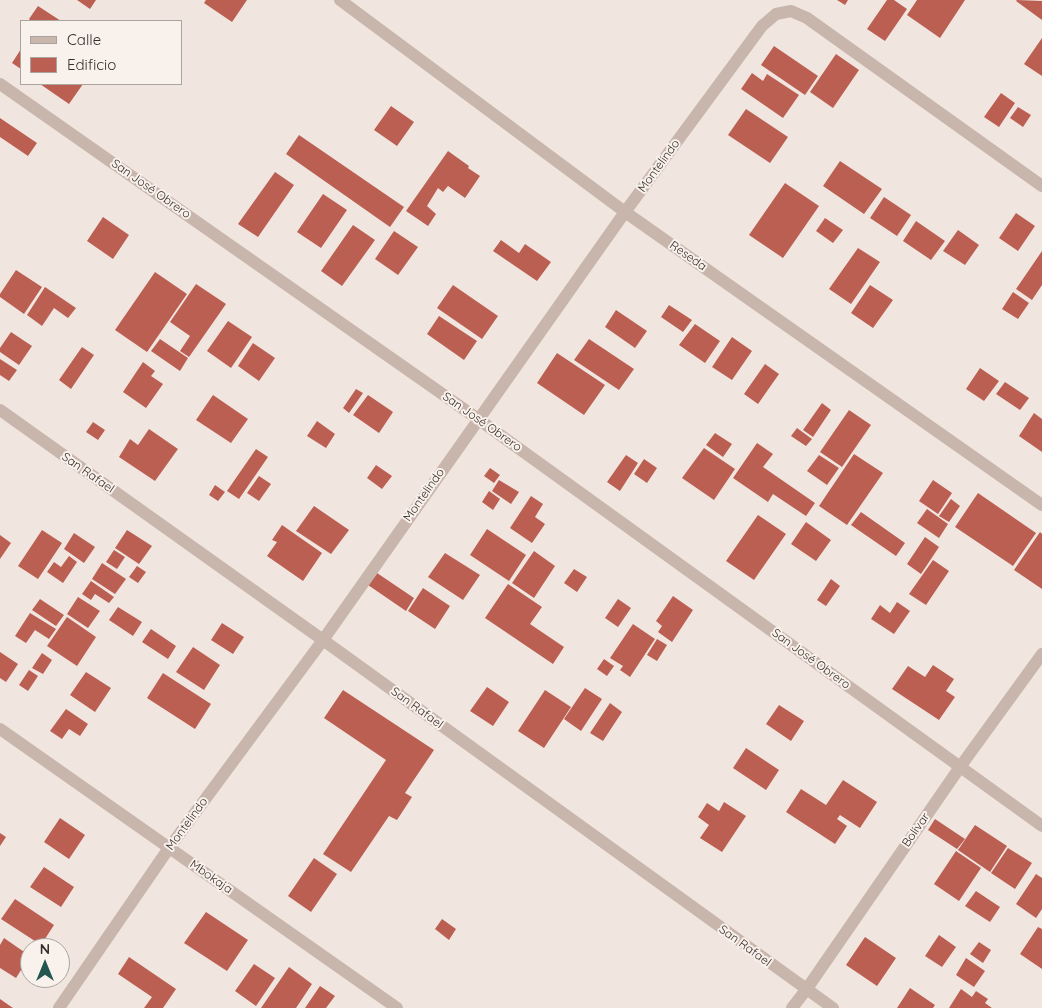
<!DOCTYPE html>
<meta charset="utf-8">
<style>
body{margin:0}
#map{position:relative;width:1042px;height:1008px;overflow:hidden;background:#f1e6df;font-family:Quicksand,sans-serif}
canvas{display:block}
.legend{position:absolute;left:20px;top:20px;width:162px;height:65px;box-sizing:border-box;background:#f9f1eb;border:1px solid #aba39e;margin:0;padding:6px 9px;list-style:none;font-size:15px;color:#372d2a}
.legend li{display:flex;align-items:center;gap:10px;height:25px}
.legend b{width:25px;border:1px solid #aba39e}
.north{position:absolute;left:20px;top:938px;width:50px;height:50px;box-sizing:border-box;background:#f9f1eb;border:1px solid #aba39e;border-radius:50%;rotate:0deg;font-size:14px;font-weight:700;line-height:20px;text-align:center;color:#372d2a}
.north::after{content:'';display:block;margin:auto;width:18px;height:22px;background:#235551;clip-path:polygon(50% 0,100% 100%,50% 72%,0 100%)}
</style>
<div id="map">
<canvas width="1042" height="1008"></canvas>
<ul class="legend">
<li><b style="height:6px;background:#c8b5ac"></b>Calle</li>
<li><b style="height:14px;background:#bb5f53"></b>Edificio</li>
</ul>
<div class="north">N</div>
</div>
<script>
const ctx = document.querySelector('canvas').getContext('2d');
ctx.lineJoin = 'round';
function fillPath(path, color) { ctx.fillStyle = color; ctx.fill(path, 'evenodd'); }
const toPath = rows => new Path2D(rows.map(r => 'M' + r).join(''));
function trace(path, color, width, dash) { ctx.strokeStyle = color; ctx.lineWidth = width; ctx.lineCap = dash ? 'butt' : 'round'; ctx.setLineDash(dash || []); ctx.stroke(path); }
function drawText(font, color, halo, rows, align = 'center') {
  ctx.font = font + ' Quicksand,sans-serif'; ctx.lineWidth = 4; ctx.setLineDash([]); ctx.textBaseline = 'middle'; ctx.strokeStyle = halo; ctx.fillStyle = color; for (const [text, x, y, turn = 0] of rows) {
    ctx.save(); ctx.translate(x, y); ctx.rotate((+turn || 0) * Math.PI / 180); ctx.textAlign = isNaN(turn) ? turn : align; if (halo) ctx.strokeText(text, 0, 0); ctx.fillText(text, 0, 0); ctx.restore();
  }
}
const building = toPath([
 [77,0,96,0,90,9],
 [206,0,247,0,232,22,204,3],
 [837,0,848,0,845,5],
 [887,0,894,0,907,9,885,41,867,29],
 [917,0,965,0,940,38,907,15],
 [1017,0,1042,1,1042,20,1016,1],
 [38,6,61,21,31,21,29,19],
 [1042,38,1042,76,1024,64],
 [774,46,818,76,805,95,761,65],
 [21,49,21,69,12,63],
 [836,54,859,70,833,108,810,92],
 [752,73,763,81,767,74,799,95,783,118,741,89],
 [40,84,83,84,69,104],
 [1001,93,1015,103,999,127,984,117],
 [391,106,414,122,397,146,374,130],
 [1018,107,1031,115,1023,127,1010,118],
 [746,109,788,137,770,163,728,135],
 [0,118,37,143,28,156,0,137],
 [299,135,404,207,390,227,286,154],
 [448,151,469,166,468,168,480,176,465,198,448,186,443,192,438,188,427,206,436,214,428,226,406,211],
 [840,161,882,189,864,214,823,186],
 [275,172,294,185,258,237,238,224],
 [785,183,819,206,783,258,749,235],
 [323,194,347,210,321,248,297,232],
 [884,197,911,215,897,236,870,218],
 [1016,213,1035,226,1018,251,999,238],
 [103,217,129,235,113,259,87,241],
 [825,218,843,230,833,243,816,231],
 [916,221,945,241,931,260,903,241],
 [353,225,375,240,342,286,321,271],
 [958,230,979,245,965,265,943,251],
 [394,231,418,247,398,275,375,259],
 [501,240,519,253,525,244,551,262,537,281,493,251],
 [858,248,880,262,851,304,829,289],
 [1042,251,1042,285,1032,300,1016,289],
 [16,270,42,287,24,314,0,297,0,294],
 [155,272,187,294,147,352,115,330],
 [196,284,226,304,189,357,180,351,190,336,170,322],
 [453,285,498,316,482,339,437,308],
 [870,285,893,300,873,328,851,313],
 [45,287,76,308,68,318,54,308,42,326,27,315],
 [1013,292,1029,303,1018,319,1002,309],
 [669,305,692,320,683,332,661,317],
 [616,310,647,331,635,348,605,327],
 [439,316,477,341,464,360,427,334],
 [228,321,252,337,231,368,207,351],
 [695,324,720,341,705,363,679,345],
 [11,332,32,346,19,365,0,352,0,348],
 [732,337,752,351,732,380,712,367],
 [160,339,188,358,180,371,151,351],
 [589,339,634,369,619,390,574,360],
 [253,343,275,358,259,381,238,366],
 [82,347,94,355,71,389,59,380],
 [557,353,605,385,584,415,537,383],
 [0,359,17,370,9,381,0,375],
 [143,362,155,371,151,376,163,384,146,408,123,392],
 [765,364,779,374,758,404,744,394],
 [980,368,999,381,984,401,966,389],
 [1005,382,1029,398,1020,410,996,394],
 [356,389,363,393,349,413,343,408],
 [213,395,248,419,231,443,196,420],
 [368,395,393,412,379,433,353,415],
 [822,403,831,410,813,437,803,430],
 [849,410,871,425,842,467,820,452],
 [1034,413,1042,419,1042,452,1019,436],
 [317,421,335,434,326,448,307,436],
 [93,422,105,430,98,440,86,432],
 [797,428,812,439,806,446,791,436],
 [149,429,178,449,155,481,119,457,130,439,138,445],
 [715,433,732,444,723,457,706,445],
 [757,443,773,454,763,467,815,503,806,516,773,494,768,502,733,478],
 [704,448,735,469,714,500,682,478],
 [256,449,268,457,239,499,227,491],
 [854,454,883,473,847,525,819,506],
 [626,455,638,463,620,491,607,482],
 [819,455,839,468,827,485,807,471],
 [644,459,657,468,647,483,634,474],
 [376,465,392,476,382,489,367,478],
 [490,468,500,475,494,483,484,476],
 [259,476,271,484,259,501,247,493],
 [499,480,519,492,511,504,492,491],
 [933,480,952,493,938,514,919,501],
 [215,485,225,492,218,501,209,495],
 [489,491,500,499,493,510,482,502],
 [978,493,1036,533,1013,566,955,527],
 [531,496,543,504,535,517,545,524,532,543,510,528],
 [951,499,960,506,949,522,939,516],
 [314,506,349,530,331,554,296,531],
 [927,509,948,524,939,538,917,523],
 [861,512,905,543,896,556,851,525],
 [758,515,786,534,754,580,726,561],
 [806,522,831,540,816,561,791,544],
 [282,525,322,553,303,581,267,556,277,542,272,540],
 [487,529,526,555,509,581,470,555],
 [42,530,62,543,38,579,18,566],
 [127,530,152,546,139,564,115,548],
 [1040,532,1042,534,1042,589,1014,570],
 [74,533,95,547,84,563,64,549],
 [0,535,11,543,0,559],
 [925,537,939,547,921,574,907,564],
 [114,550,125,557,117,569,106,562],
 [534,551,555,566,534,598,512,583],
 [445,553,480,575,463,600,428,577],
 [69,556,77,562,63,583,47,572,54,562,61,567],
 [933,560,949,571,926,605,909,594],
 [102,563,126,579,115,594,92,579],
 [137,566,146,572,138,583,129,577],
 [574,569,587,577,577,592,564,583],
 [377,573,414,598,406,611,368,585],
 [831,579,840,586,826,606,817,600],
 [91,581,114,597,109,603,95,594,91,600,82,594],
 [508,584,542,607,530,624,564,647,553,664,485,618],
 [423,588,450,606,435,629,408,611],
 [673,596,693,610,672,642,658,632,662,626,656,621],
 [78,597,100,611,88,628,67,614],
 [40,599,64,615,56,626,32,610],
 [618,599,631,608,618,627,605,618],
 [897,602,910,611,894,634,871,619,880,605,890,613],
 [118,607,142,622,133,636,109,620],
 [30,613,56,629,49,639,35,630,26,643,15,636],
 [67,617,96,637,77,666,47,646],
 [222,623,244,637,233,654,211,640],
 [633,624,655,639,630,677,620,670,623,666,610,658],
 [151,629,176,646,168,659,142,642],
 [657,639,667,645,657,661,647,655],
 [193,647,220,665,204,690,176,672],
 [0,652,18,664,6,682,0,678],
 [42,653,52,660,43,674,32,668],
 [604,659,614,666,607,676,597,669],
 [933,665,954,679,946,691,955,697,939,720,892,689,908,666,925,677],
 [29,670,38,676,28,691,19,685],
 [86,672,111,688,95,712,70,695],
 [163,673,211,704,195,729,147,698],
 [487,687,509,702,493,726,470,711],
 [585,688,602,699,581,731,564,719],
 [343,690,434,750,405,793,412,797,397,820,389,816,351,872,323,854,386,760,324,718],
 [545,690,571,707,544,748,518,731],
 [610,703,622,712,603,741,590,733],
 [779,705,804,721,791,741,766,724],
 [66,709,88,724,80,736,69,729,62,739,50,731],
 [746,748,779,770,766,790,733,768],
 [843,780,877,802,860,828,840,815,837,819,847,826,835,844,786,812,801,789,826,805],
 [724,802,746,816,722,852,700,838,709,825,698,817,707,803,719,811],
 [60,818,85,835,69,859,44,842],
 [935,819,965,839,957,849,928,830],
 [975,825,1007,846,990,872,958,850],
 [0,833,6,837,0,846],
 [1008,848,1032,863,1015,889,991,873],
 [956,851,981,868,959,901,934,884],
 [314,858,337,874,311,912,288,896],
 [44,867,74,887,61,907,30,887],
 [1036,874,1042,878,1042,909,1036,918,1016,904],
 [976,891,1000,907,990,922,965,906],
 [15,899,54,925,41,945,1,919],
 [206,912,248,940,227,971,184,943],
 [442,919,456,929,449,940,435,929],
 [1038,927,1042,929,1042,969,1020,954],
 [939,935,956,947,942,967,925,956],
 [865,937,896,958,877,986,846,965],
 [4,938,30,956,16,978,0,968,0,945],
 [979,942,991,950,983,963,970,954],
 [129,957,176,989,163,1008,144,1008,152,997,118,974],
 [966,958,985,971,974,987,956,975],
 [254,964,275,978,256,1006,235,991],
 [289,967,312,984,296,1008,261,1008],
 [320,986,335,996,326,1008,305,1008],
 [910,988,935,1005,933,1008,897,1008],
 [961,989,972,997,976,991,988,999,985,1003,992,1008,949,1008],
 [0,999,13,1008,0,1008]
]);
const minor = toPath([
 [340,0,625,212,1042,505],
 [0,84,478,419,1042,826],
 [0,410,323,640,833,1008],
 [0,729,397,1008],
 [59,1008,169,848,323,640,625,212,762,26,776,14,791,11,807,18,1042,186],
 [792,1008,806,990,960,767,1042,654]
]);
const streetNames = [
 ["Montelindo",659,166,-54],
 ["San José Obrero",151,189,35],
 ["Reseda",688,256,35],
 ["San José Obrero",482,422,35],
 ["San Rafael",88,473,35],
 ["Montelindo",424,495,-55],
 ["San José Obrero",811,659,36],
 ["San Rafael",417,708,36],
 ["Montelindo",187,824,-54],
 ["Bolivar",916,830,-55],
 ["Mbokaja",211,877,35],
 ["San Rafael",745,946,36]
];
fillPath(building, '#bb5f53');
trace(minor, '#c8b5ac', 12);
drawText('12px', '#372d2a', '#f9f1eb', streetNames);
</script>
